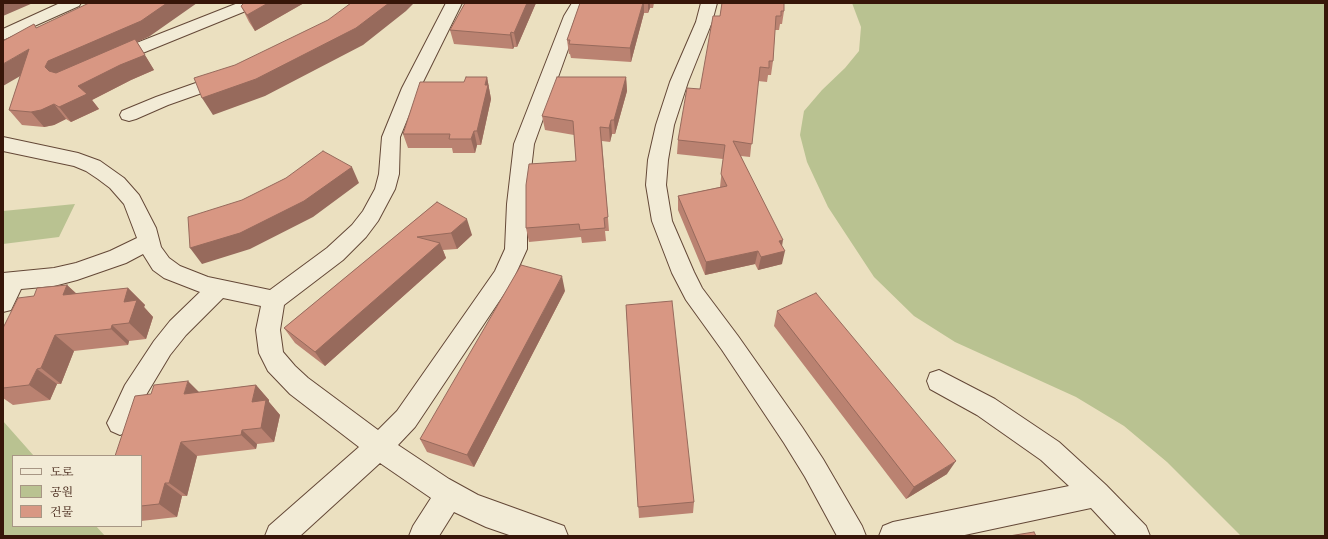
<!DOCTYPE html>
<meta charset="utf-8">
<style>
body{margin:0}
#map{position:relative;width:1328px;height:539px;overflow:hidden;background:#ebe0c0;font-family:"Old Standard TT","Noto Serif KR",serif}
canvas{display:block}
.frame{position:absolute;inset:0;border:4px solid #371609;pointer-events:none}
.legend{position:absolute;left:12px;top:455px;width:130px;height:72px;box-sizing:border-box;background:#f2ebd6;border:1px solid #a79684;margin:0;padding:5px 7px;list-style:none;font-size:12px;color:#371609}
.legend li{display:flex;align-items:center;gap:8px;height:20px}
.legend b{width:20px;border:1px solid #a79684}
</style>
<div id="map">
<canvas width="1328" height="539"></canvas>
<div class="frame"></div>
<ul class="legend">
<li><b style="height:5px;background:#f2ebd6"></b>도로</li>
<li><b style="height:11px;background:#b9c291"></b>공원</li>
<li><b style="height:11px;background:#d89783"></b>건물</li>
</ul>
</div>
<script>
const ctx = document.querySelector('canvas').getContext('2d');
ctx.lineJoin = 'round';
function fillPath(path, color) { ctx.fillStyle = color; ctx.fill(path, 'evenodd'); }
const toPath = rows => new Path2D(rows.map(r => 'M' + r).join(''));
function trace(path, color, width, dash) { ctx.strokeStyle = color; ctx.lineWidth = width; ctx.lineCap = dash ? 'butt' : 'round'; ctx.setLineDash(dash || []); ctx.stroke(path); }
const green = toPath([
 [852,3,1325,3,1325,536,1241,536,1167,462,1124,426,1076,397,955,342,914,316,874,277,828,207,807,162,800,135,804,111,822,90,845,68,859,51,861,27],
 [75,204,59,237,3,244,3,211],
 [3,421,34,456,13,456,13,526,96,526,105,536,3,536]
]);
const minor = toPath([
 [60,3,81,3,79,6,3,40,3,29,60,3],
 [238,3,260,3,258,6,118,63,112,64,106,63,103,59,106,55,238,3],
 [446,3,462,3,420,88,400,137,399,174,395,189,378,221,366,237,343,260,284,305,280,330,283,352,295,366,308,378,378,430,397,411,495,271,505,249,507,204,514,144,564,16,572,3,588,3,580,16,534,144,527,204,527,249,512,282,415,427,398,445,449,479,478,495,564,526,568,536,512,536,486,527,454,512,439,536,409,536,413,526,431,498,380,463,300,536,265,536,269,526,359,447,290,394,268,371,259,353,256,330,261,306,223,298,186,335,170,355,143,400,129,431,120,435,111,431,107,423,111,415,125,385,154,341,170,321,200,292,164,278,153,270,143,254,126,263,77,280,54,286,21,289,11,310,3,312,3,273,54,268,76,263,110,251,137,238,124,204,110,188,98,179,86,171,74,166,3,151,3,137,78,153,100,161,124,178,139,195,156,228,161,247,169,258,180,266,208,277,270,290,327,248,352,225,363,211,375,189,379,174,382,137,402,88,446,3],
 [701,3,717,3,712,22,688,82,674,125,668,160,666,185,672,221,694,272,702,288,738,336,802,427,823,459,862,526,866,536,837,536,805,477,784,443,722,350,686,300,672,273,652,221,646,185,648,160,656,125,670,82,696,22,701,3],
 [227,72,233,74,236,78,233,82,168,105,136,119,129,121,122,119,120,115,122,111,156,97,227,72],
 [939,370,995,399,1059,442,1106,485,1146,526,1150,536,1117,536,1091,508,960,536,879,536,883,526,893,522,1069,486,1041,460,977,415,930,389,927,381,930,373,939,370]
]);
const wall = toPath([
 [244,3,304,3,255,31,249,22,241,6],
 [465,3,536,3,517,47,514,47,513,49,454,44,450,30],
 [580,3,654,3,653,8,650,8,648,13,644,13,631,62,571,58,570,54,569,54,567,40],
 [722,3,784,11,782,24,780,24,779,30,775,30,773,61,771,75,768,75,767,82,758,81,750,157,741,156,782,245,782,264,758,270,755,264,705,275,678,210,678,196,720,187,723,159,677,154,678,140,700,89,720,16],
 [37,27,150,36,137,42,154,70,131,80,92,100,99,109,71,122,66,119,54,125,44,127,22,125,9,110],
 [487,77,491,99,481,145,477,145,475,153,453,153,452,148,408,148,403,134,464,82],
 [626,77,627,91,615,134,612,134,610,142,602,141,609,231,605,231,606,241,582,243,581,237,529,242,526,228,576,161,574,135,545,130,542,116],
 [437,202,472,235,457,249,443,250,446,258,325,366,295,343,284,328],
 [67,285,77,294,128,288,145,305,144,307,153,317,146,339,129,341,128,345,74,351,61,384,57,384,50,400,13,405,3,398,3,328,34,296],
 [565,291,474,467,427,452,420,439],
 [626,305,694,502,693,513,639,518],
 [777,311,947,474,906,499,774,326],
 [256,385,269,400,269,402,280,415,274,442,257,444,256,449,197,456,187,496,182,496,177,517,141,521,141,456,199,392]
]);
const shadedWall = toPath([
 [3,3,33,3,3,16],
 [167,3,197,3,150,36,137,42,154,70,131,80,92,100,99,109,71,122,59,107,57,82,45,67,48,61],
 [268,3,304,3,255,31,247,15],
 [389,3,414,3,406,11,363,45,265,96,213,115,202,98],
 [527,3,536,3,517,47,514,33],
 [643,3,644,3,644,13,631,62,630,48],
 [648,3,650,3,650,8,648,13],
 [511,32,514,47,513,49,510,35],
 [29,49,41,64,3,86,3,64],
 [487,77,491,99,481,145,477,131],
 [626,77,627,91,615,134,614,120],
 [54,104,66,119,54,125,44,127,31,112],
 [611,120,612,134,610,142,609,128],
 [474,131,477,145,475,153,471,139],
 [352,167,359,183,313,217,250,249,202,264,190,248],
 [467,219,472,235,457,249,451,233],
 [783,240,781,252,785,251,782,264,758,270,761,257,779,241],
 [440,243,446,258,325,366,315,352],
 [758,251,755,264,705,275,706,262],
 [562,276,565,291,474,467,467,455],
 [67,285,85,302,63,295],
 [128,288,145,305,144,307,153,317,146,339,129,323,124,302],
 [112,325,129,341,128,345,111,329],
 [55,335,74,351,61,384,41,368],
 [37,369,57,384,50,400,29,385],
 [188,381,203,396,184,394],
 [256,385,269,400,269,402,280,415,274,442,261,428,252,402],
 [242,430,257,444,256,449,241,435],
 [181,442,197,456,187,496,169,483],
 [956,461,947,474,906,499,914,487],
 [165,483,182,496,177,517,159,504]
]);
const building = toPath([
 [89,3,167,3,141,21,48,61,45,67,49,71,56,73,135,39,145,55,120,65,78,86,87,94,59,107,54,104,41,110,31,112,9,110,29,49,3,64,3,41,34,24,36,28,89,3],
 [244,3,268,3,247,15,241,6,244,3],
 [351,3,389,3,356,28,256,79,202,98,194,78,235,65,328,20,351,3],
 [465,3,527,3,514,33,511,32,510,35,450,30,465,3],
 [580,3,643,3,630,48,569,44,570,40,567,40,580,3],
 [722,3,784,3,784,11,781,11,781,16,776,16,773,61,769,61,769,68,760,67,752,144,733,141,783,240,779,241,785,251,761,257,758,251,706,262,678,196,727,186,721,174,725,145,678,140,687,88,700,89,713,16,720,16,722,3],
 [466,77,487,77,485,85,488,85,477,131,474,131,471,139,449,139,450,134,403,134,420,82,464,82,466,77],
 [557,77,626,77,614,120,611,120,609,128,600,127,608,217,604,218,605,228,580,230,579,224,526,228,526,185,529,164,576,161,573,121,542,116,557,77],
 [323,151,352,167,304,201,240,233,190,248,188,217,242,200,286,178,323,151],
 [437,202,467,219,451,233,417,237,440,243,315,352,284,328,437,202],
 [521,265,562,276,467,455,420,439,521,265],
 [67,285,63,295,128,288,124,302,137,300,129,323,112,325,111,329,55,335,41,368,37,369,29,385,3,388,3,328,18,298,34,296,37,288,67,285],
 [816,293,956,461,914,487,777,311,816,293],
 [672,301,694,502,638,507,626,305,672,301],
 [188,381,184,394,256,385,252,402,266,400,261,428,242,430,241,435,181,442,169,483,165,483,159,504,141,506,141,456,115,456,135,396,151,394,154,385,188,381],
 [1034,532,1036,536,1009,536,1034,532]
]);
fillPath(green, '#b9c291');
trace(minor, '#644837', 2);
fillPath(minor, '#f2ebd6');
fillPath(wall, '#ba8271');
fillPath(shadedWall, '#976a5c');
fillPath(building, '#d89783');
trace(building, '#976a5c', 1);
</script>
